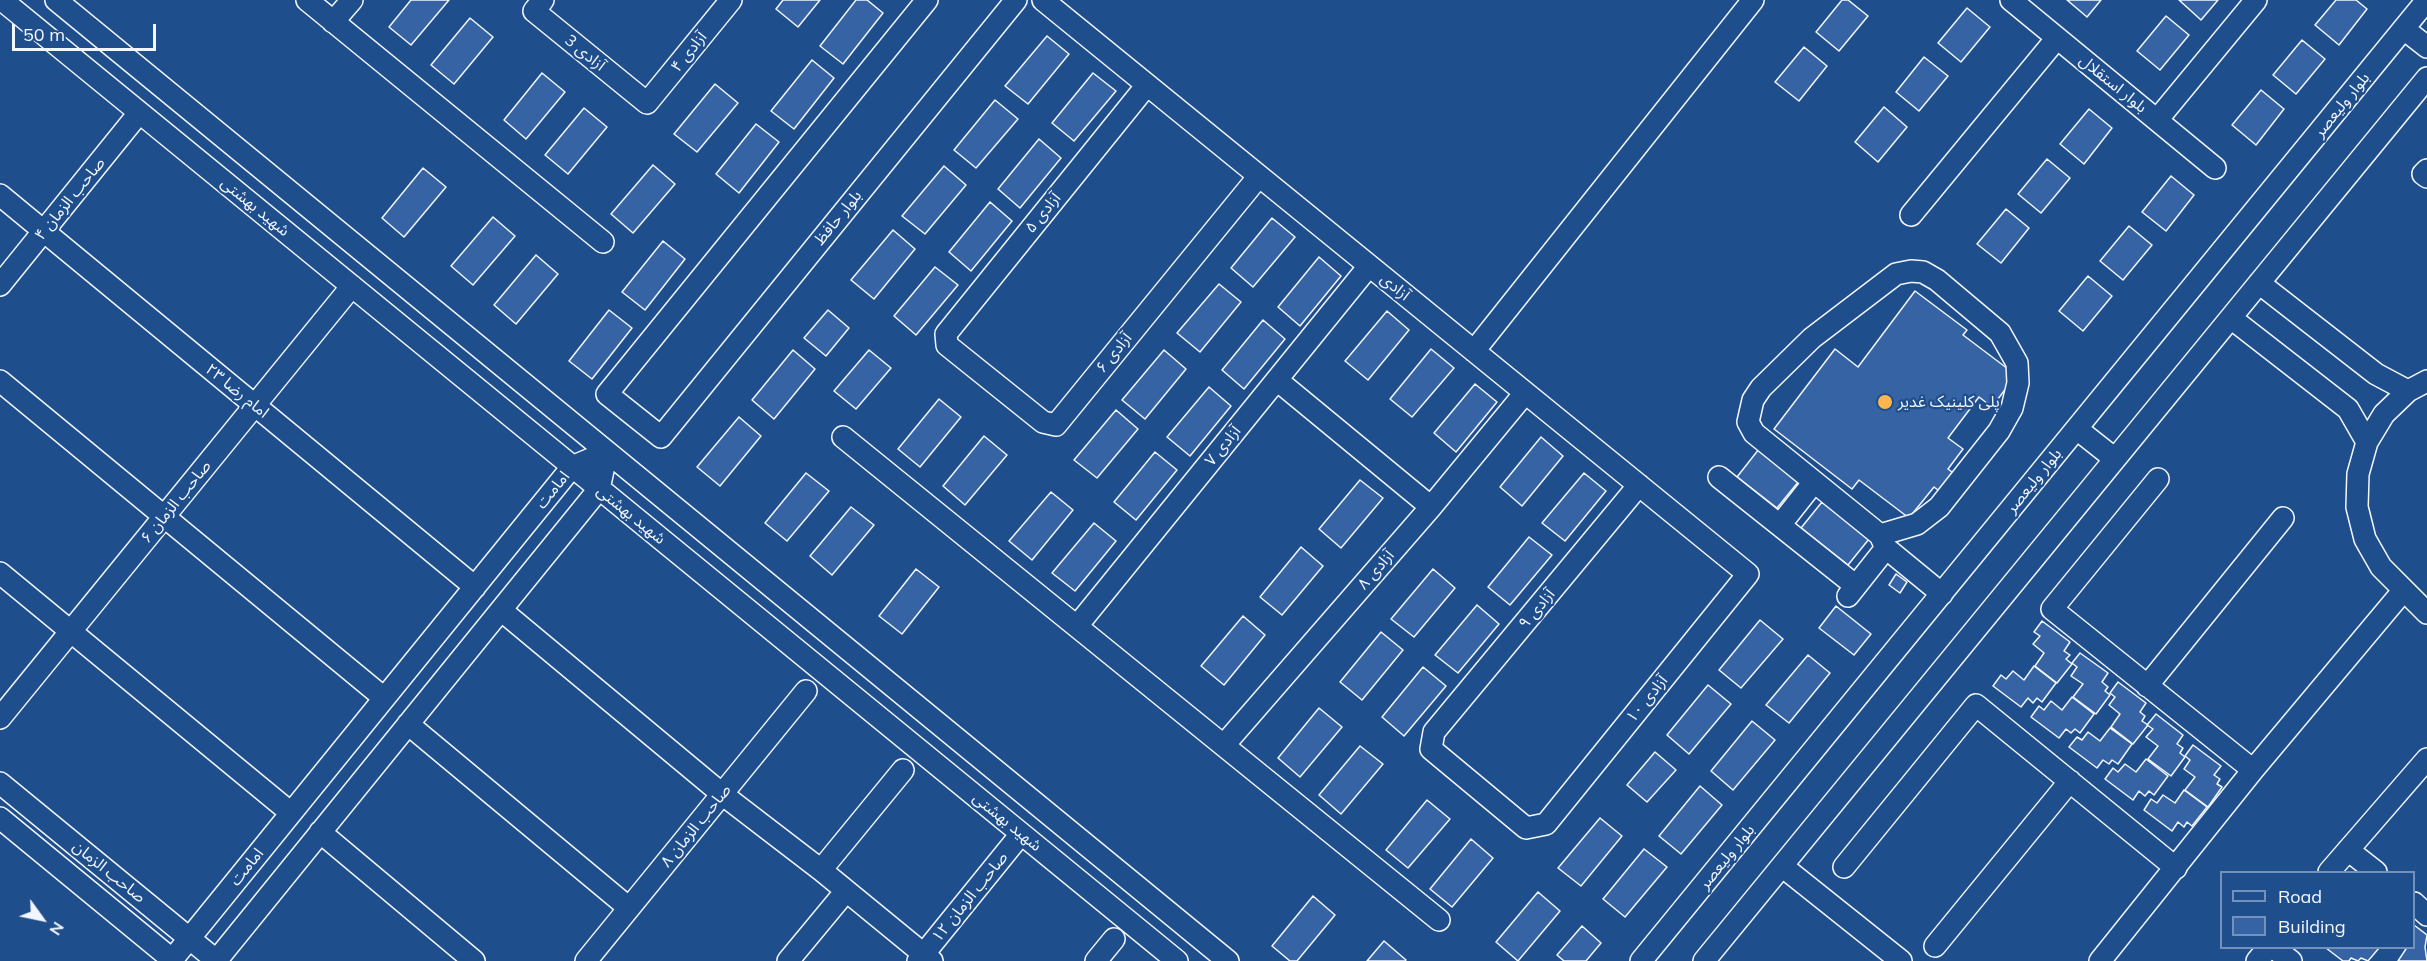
<!DOCTYPE html>
<meta charset="utf-8">
<style>
body{margin:0}
#map{position:relative;width:2427px;height:961px;overflow:hidden;background:#1f4e8c;font-family:Mulish,sans-serif}
canvas{display:block}
.legend{position:absolute;left:2220px;top:871px;width:195px;height:78px;box-sizing:border-box;background:#1f4e8c;border:2px solid #7391ba;margin:0;padding:8px 10px;list-style:none;font-size:18px;color:#f2f6ff}
.legend li{display:flex;align-items:center;gap:12px;height:30px}
.legend b{width:30px;border:2px solid #7391ba}
.north{position:absolute;left:12px;top:889px;width:60px;height:60px;-webkit-text-stroke:4px #1f4e8c;paint-order:stroke;rotate:123deg;font-size:16px;font-weight:700;line-height:24px;text-align:center;color:#f2f6ff}
.north::after{content:'';display:block;margin:auto;width:21px;height:27px;background:#f2f6ff;clip-path:polygon(50% 0,100% 100%,50% 72%,0 100%)}
.scale{position:absolute;left:12px;top:24px;width:144px;height:27px;box-sizing:border-box;border:3px solid #f2f6ff;border-top:0;padding-left:8px;font-size:18px;line-height:21px;white-space:nowrap;color:#f2f6ff;-webkit-text-stroke:4px #1f4e8c;paint-order:stroke}
</style>
<div id="map">
<canvas width="2427" height="961"></canvas>
<ul class="legend">
<li><b style="height:8px;background:#1f4e8c"></b>Road</li>
<li><b style="height:16px;background:#3563a3"></b>Building</li>
</ul>
<div class="north">N</div>
<div class="scale">50 m</div>
</div>
<script>
const ctx = document.querySelector('canvas').getContext('2d');
ctx.lineJoin = 'round';
function fillPath(path, color) { ctx.fillStyle = color; ctx.fill(path, 'evenodd'); }
const toPath = rows => new Path2D(rows.map(r => 'M' + r).join(''));
function trace(path, color, width, dash) { ctx.strokeStyle = color; ctx.lineWidth = width; ctx.lineCap = dash ? 'butt' : 'round'; ctx.setLineDash(dash || []); ctx.stroke(path); }
function drawText(font, color, halo, rows, align = 'center') {
  ctx.font = font + ' Mulish,"Noto Sans Arabic",sans-serif'; ctx.lineWidth = 4.5; ctx.setLineDash([]); ctx.textBaseline = 'middle'; ctx.strokeStyle = halo; ctx.fillStyle = color; for (const [text, x, y, turn = 0] of rows) {
    ctx.save(); ctx.translate(x, y); ctx.rotate((+turn || 0) * Math.PI / 180); ctx.textAlign = isNaN(turn) ? turn : align; if (halo) ctx.strokeText(text, 0, 0); ctx.fillText(text, 0, 0); ctx.restore();
  }
}
const building = toPath([
 [411,0,449,0,411,45,389,27,411,0],
 [783,0,820,0,798,27,776,9,783,0],
 [856,0,867,0,883,13,843,64,820,46,856,0],
 [1842,0,1848,0,1868,16,1839,51,1816,32,1842,0],
 [2067,0,2101,0,2087,17,2067,0],
 [2179,0,2218,0,2201,20,2179,0],
 [2336,0,2356,0,2367,9,2339,45,2315,25,2336,0],
 [1967,8,1990,27,1961,62,1938,43,1967,8],
 [2166,16,2189,35,2160,70,2137,51,2166,16],
 [470,18,493,37,454,84,431,65,470,18],
 [1047,36,1069,54,1028,104,1005,86,1047,36],
 [2302,40,2325,59,2296,94,2273,75,2302,40],
 [1804,47,1827,66,1799,101,1775,82,1804,47],
 [1924,57,1948,76,1919,111,1896,92,1924,57],
 [812,60,834,78,794,129,771,111,812,60],
 [542,73,565,92,526,139,504,120,542,73],
 [1093,73,1116,91,1074,141,1052,123,1093,73],
 [715,84,738,103,697,152,674,134,715,84],
 [2261,90,2284,109,2256,145,2232,125,2261,90],
 [995,100,1018,119,976,168,954,150,995,100],
 [1884,107,1907,127,1878,162,1855,142,1884,107],
 [584,108,607,127,568,174,545,155,584,108],
 [2089,109,2112,128,2084,164,2060,144,2089,109],
 [756,124,779,142,739,193,716,174,756,124],
 [1039,139,1061,158,1020,208,998,189,1039,139],
 [2047,159,2070,178,2041,213,2018,194,2047,159],
 [653,165,675,184,633,233,611,214,653,165],
 [944,166,966,185,925,234,902,216,944,166],
 [423,168,446,187,404,237,382,218,423,168],
 [2171,176,2194,195,2166,231,2142,212,2171,176],
 [990,202,1012,221,971,271,949,252,990,202],
 [2006,209,2029,228,2001,263,1977,244,2006,209],
 [493,217,515,236,473,285,451,266,493,217],
 [1272,218,1295,237,1253,287,1231,268,1272,218],
 [2129,226,2152,245,2123,280,2100,261,2129,226],
 [893,230,915,249,874,299,851,280,893,230],
 [663,241,685,259,645,310,622,292,663,241],
 [536,255,558,274,516,324,494,305,536,255],
 [1319,257,1341,276,1300,326,1278,307,1319,257],
 [935,267,958,285,916,335,894,316,935,267],
 [2088,276,2112,296,2083,331,2059,311,2088,276],
 [1219,284,1241,302,1200,352,1177,333,1219,284],
 [1915,291,1967,330,1963,335,2016,375,1992,407,1979,397,1948,438,1963,449,1948,469,1960,478,1946,496,1934,487,1909,518,1859,480,1852,489,1774,429,1835,349,1858,367,1915,291],
 [609,310,632,328,592,379,569,361,609,310],
 [828,310,849,328,826,356,804,338,828,310],
 [1387,311,1409,330,1368,380,1345,361,1387,311],
 [1263,320,1285,339,1244,389,1222,370,1263,320],
 [1431,349,1454,368,1412,417,1390,399,1431,349],
 [793,350,815,369,774,419,752,400,793,350],
 [869,350,891,368,856,409,834,391,869,350],
 [1164,350,1186,369,1145,419,1122,400,1164,350],
 [1475,384,1497,402,1456,452,1434,433,1475,384],
 [1209,387,1231,406,1190,456,1167,437,1209,387],
 [939,399,961,417,920,467,898,449,939,399],
 [1116,410,1138,429,1097,478,1074,460,1116,410],
 [739,417,761,436,720,486,697,467,739,417],
 [984,436,1007,455,965,505,943,486,984,436],
 [1541,437,1563,456,1522,506,1500,487,1541,437],
 [1759,449,1799,481,1777,508,1737,477,1759,449],
 [1155,452,1177,470,1136,520,1114,502,1155,452],
 [806,473,829,491,787,541,765,523,806,473],
 [1584,473,1606,491,1565,541,1542,523,1584,473],
 [1360,480,1383,498,1341,548,1319,529,1360,480],
 [1051,492,1073,510,1032,560,1009,541,1051,492],
 [1822,502,1869,539,1848,565,1801,528,1822,502],
 [851,507,874,525,832,575,810,556,851,507],
 [1094,523,1116,541,1075,591,1052,573,1094,523],
 [1529,537,1552,555,1510,605,1488,587,1529,537],
 [1301,547,1323,566,1282,615,1260,597,1301,547],
 [916,569,939,587,902,634,879,616,916,569],
 [1433,569,1455,588,1414,637,1391,619,1433,569],
 [1896,574,1907,582,1900,593,1889,585,1896,574],
 [1477,605,1499,624,1458,673,1435,655,1477,605],
 [1836,606,1871,634,1854,655,1819,628,1836,606],
 [1243,616,1265,635,1224,685,1201,666,1243,616],
 [1760,620,1783,639,1741,688,1719,670,1760,620],
 [2042,621,2070,642,2064,651,2070,655,2066,659,2072,664,2057,683,2035,666,2044,653,2033,644,2040,636,2034,632,2042,621],
 [1381,632,1403,650,1362,700,1340,682,1381,632],
 [2080,653,2108,673,2102,682,2108,687,2105,691,2110,695,2096,714,2073,697,2083,684,2071,676,2077,667,2072,663,2080,653],
 [1808,655,1830,673,1789,723,1766,705,1808,655],
 [2034,666,2056,683,2042,702,2037,698,2033,703,2028,698,2021,707,1993,686,2001,675,2006,679,2013,671,2024,680,2034,666],
 [1423,667,1446,686,1404,736,1382,717,1423,667],
 [2118,682,2146,703,2140,712,2145,716,2142,721,2148,725,2133,744,2111,727,2120,714,2109,705,2115,697,2110,693,2118,682],
 [1708,685,1731,704,1689,754,1667,735,1708,685],
 [2072,697,2094,714,2080,733,2075,729,2071,733,2066,729,2059,738,2031,717,2039,706,2044,710,2051,701,2062,710,2072,697],
 [1319,708,1342,727,1300,777,1278,758,1319,708],
 [2156,714,2183,735,2177,744,2183,748,2180,753,2185,757,2171,776,2148,759,2158,746,2146,737,2153,729,2147,725,2156,714],
 [1752,721,1775,740,1733,790,1711,771,1752,721],
 [2110,728,2132,744,2118,764,2112,760,2109,764,2103,760,2097,768,2069,747,2077,737,2082,740,2088,732,2100,741,2110,728],
 [2193,745,2221,766,2214,775,2220,779,2217,784,2222,787,2208,807,2185,790,2195,777,2184,769,2190,760,2185,756,2193,745],
 [1360,746,1383,764,1341,814,1319,795,1360,746],
 [1655,752,1676,770,1647,802,1627,785,1655,752],
 [2146,759,2168,776,2154,795,2149,791,2145,796,2139,791,2133,800,2105,779,2113,768,2118,772,2125,764,2136,772,2146,759],
 [1700,786,1722,805,1681,854,1659,836,1700,786],
 [2184,790,2207,807,2192,826,2187,822,2184,827,2178,822,2172,831,2144,810,2151,799,2157,803,2163,795,2175,803,2184,790],
 [1427,800,1450,819,1408,868,1386,850,1427,800],
 [1600,818,1622,836,1581,886,1558,868,1600,818],
 [1471,839,1493,858,1452,907,1430,889,1471,839],
 [1644,849,1667,867,1625,917,1603,899,1644,849],
 [1538,892,1560,911,1518,961,1496,942,1538,892],
 [1313,896,1335,915,1297,961,1290,961,1272,946,1313,896],
 [2414,925,2427,935,2425,947,2427,961,2398,961,2406,949,2404,948,2414,948,2414,925],
 [1582,926,1601,943,1586,961,1564,961,1557,955,1582,926],
 [1384,941,1406,960,1405,961,1367,961,1384,941],
 [2326,948,2379,948,2368,961,2361,958,2358,961,2351,958,2349,961,2343,961,2326,948]
]);
const minor = toPath([
 [2,0,1177,961],
 [56,0,1228,961],
 [307,0,603,242],
 [543,0,534,11,647,103,731,0],
 [927,0,607,394,661,437,1016,0],
 [1043,0,1748,574,1546,824,1526,828,1431,749,1434,732,1639,485],
 [2011,0,2215,168],
 [333,22,352,0],
 [2404,29,2427,47],
 [1147,85,946,334,947,345,1043,422,1056,425,1259,176],
 [2157,120,2256,0],
 [2427,170,2423,174,2427,177],
 [0,195,475,587],
 [1911,215,2057,38],
 [2259,283,2376,374,2408,391],
 [0,285,139,113],
 [2231,318,2348,409,2367,442],
 [1474,351,1753,0],
 [1277,380,1431,507],
 [0,381,384,698],
 [2427,381,2408,391,2384,414,2367,442,2358,474,2357,507,2365,539,2381,567,2427,613],
 [2077,429,2115,459],
 [843,437,1439,920],
 [1719,477,1856,586],
 [2158,479,2052,609,2253,770],
 [1780,525,1814,482],
 [1880,535,1917,524,1939,507,1999,431,2012,408,2018,383,2017,363,2000,333,1937,280,1923,272,1911,271,1896,274,1812,338,1761,388,1753,400,1748,422,1754,433,1880,535,1886,548,1942,594],
 [0,573,291,813],
 [1848,596,1886,548],
 [501,610,722,794,821,870,932,961],
 [1077,626,1369,266],
 [2147,686,2283,518],
 [0,718,352,286],
 [408,724,629,908],
 [1224,745,1431,507,1525,393],
 [0,783,217,961],
 [0,818,174,961],
 [320,832,474,961],
 [2348,850,2376,872],
 [1782,866,1901,961],
 [1844,867,1976,705,2176,868],
 [821,870,903,770],
 [2329,872,2427,759],
 [2414,903,2427,915],
 [1935,946,2070,781],
 [2274,948,2291,961],
 [171,961,572,467,607,452],
 [216,961,599,489,607,452],
 [586,961,806,691],
 [788,961,846,891],
 [918,961,1021,834],
 [1096,961,1114,939],
 [1641,961,2427,0],
 [1704,961,2427,78],
 [2100,961,2253,770,2403,591],
 [2257,961,2268,948]
]);
const markers = [
 [1885,402,8,"#ffb74d"]
];
const streetNames = [
 ["آزادی ۴",689,52,-51],
 ["آزادی 3",585,53,39],
 ["بلوار استقلال",2113,84,39],
 ["بلوار ولیعصر",2342,105,-51],
 ["صاحب الزمان ۴",70,199,-51],
 ["شهید بهشتی",255,207,39],
 ["آزادی ۵",1043,213,-51],
 ["بلوار حافظ",838,218,-51],
 ["آزادی",1395,287,39],
 ["آزادی ۶",1114,353,-51],
 ["امام رضا ۲۳",237,391,39],
 ["آزادی ۷",1223,446,-51],
 ["بلوار ولیعصر",2034,481,-51],
 ["امامت",553,490,-51],
 ["صاحب الزمان ۶",176,502,-51],
 ["شهید بهشتی",631,515,39],
 ["آزادی ۸",1376,570,-49],
 ["آزادی ۹",1537,609,-50],
 ["آزادی ۱۰",1647,699,-51],
 ["شهید بهشتی",1007,822,39],
 ["صاحب الزمان ۸",696,826,-51],
 ["بلوار ولیعصر",1727,857,-51],
 ["امامت",247,867,-51],
 ["صاحب الزمان",109,872,39],
 ["صاحب الزمان ۱۲",970,897,-51]
];
const poiNames = [
 ["پلی کلینیک غدیر",1898,402]
];
fillPath(building, '#3563a3');
trace(building, '#f2f6ff', 1.5);
trace(minor, '#f2f6ff', 24);
trace(minor, '#1f4e8c', 21);
for (const [x, y, r, color] of markers) { const dot = new Path2D(); dot.arc(x, y, r, 0, 2 * Math.PI); ctx.fillStyle = color; ctx.fill(dot); trace(dot, '#1f4e8c', 2); }
drawText('16px', '#f2f6ff', '#1f4e8c', streetNames);
drawText('16px', '#f2f6ff', '#1f4e8c', poiNames, 'left');
</script>
